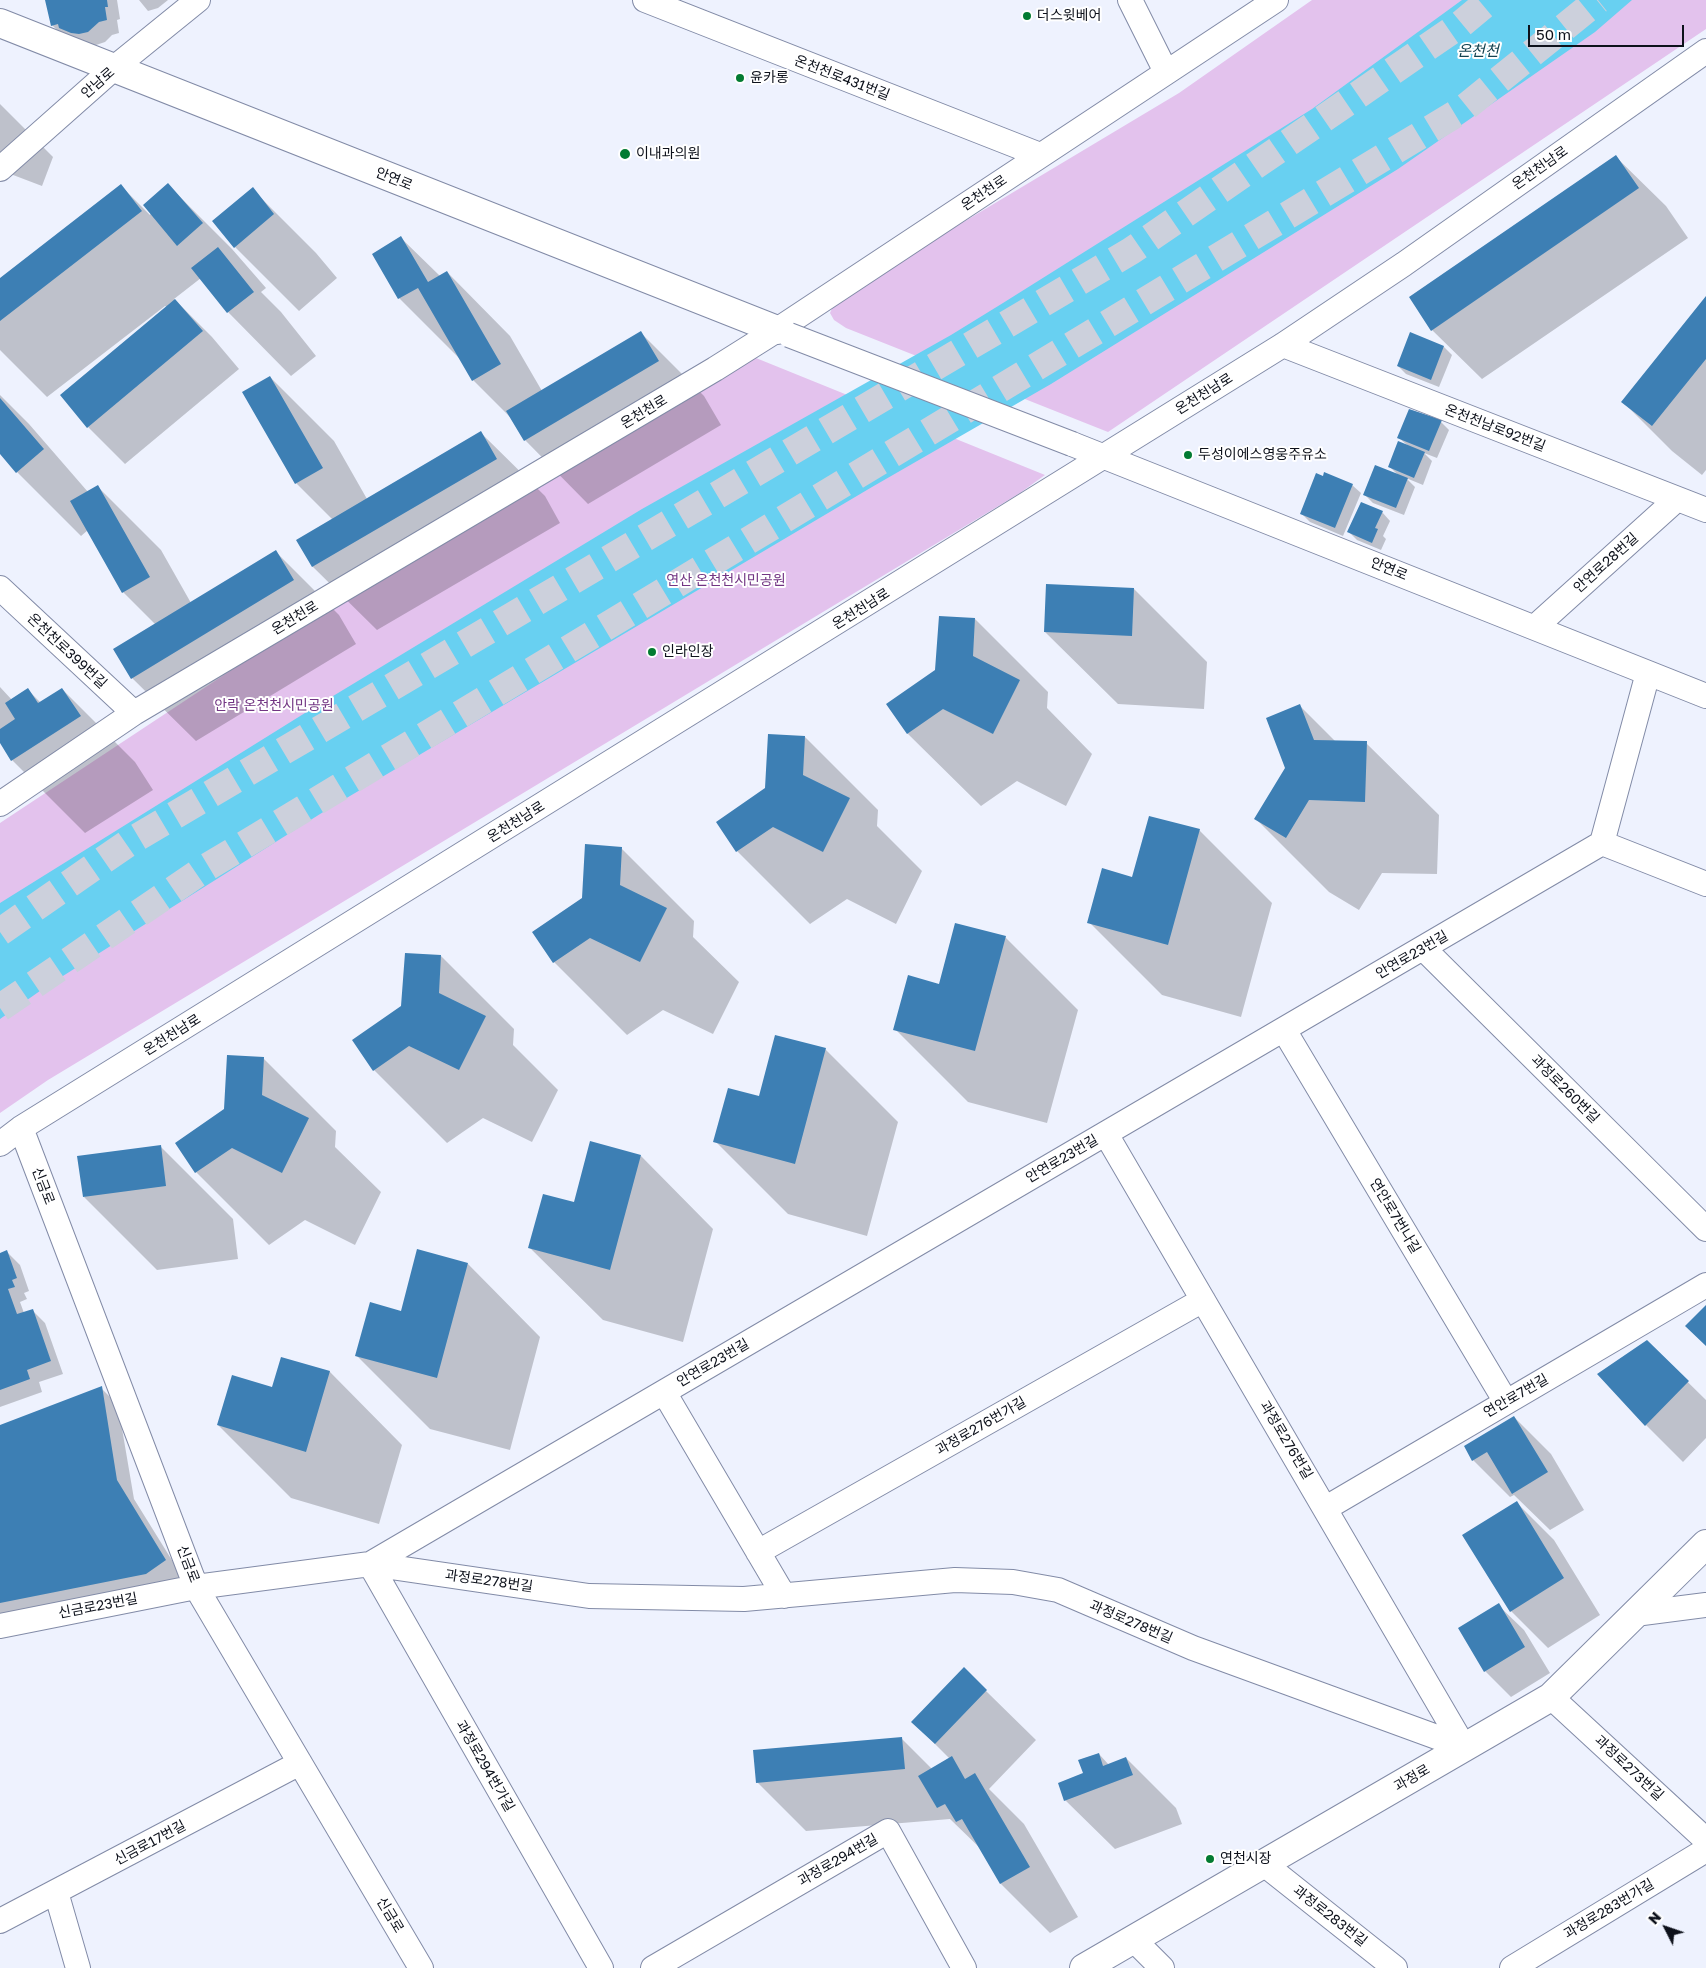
<!DOCTYPE html>
<meta charset="utf-8">
<style>
body{margin:0}
#map{position:relative;width:1706px;height:1968px;overflow:hidden;background:#eef2fe;font-family:"Golos Text",sans-serif}
canvas{display:block}
.north{position:absolute;left:1641px;top:1903px;width:50px;height:50px;-webkit-text-stroke:4px #fff;paint-order:stroke;rotate:311deg;font-size:14px;font-weight:700;line-height:20px;text-align:center;color:#0d111b}
.north::after{content:'';display:block;margin:auto;width:18px;height:22px;background:#0d111b;clip-path:polygon(50% 0,100% 100%,50% 72%,0 100%)}
.scale{position:absolute;left:1528px;top:25px;width:156px;height:22px;box-sizing:border-box;border:2px solid #0d111b;border-top:0;padding-left:6px;font-size:15px;line-height:18px;white-space:nowrap;color:#0d111b;-webkit-text-stroke:4px #fff;paint-order:stroke}
</style>
<div id="map">
<canvas width="1706" height="1968"></canvas>
<div class="north">N</div>
<div class="scale">50 m</div>
</div>
<script>
const ctx = document.querySelector('canvas').getContext('2d');
ctx.lineJoin = 'round';
function fillPath(path, color) { ctx.fillStyle = color; ctx.fill(path, 'evenodd'); }
const toPath = rows => new Path2D(rows.map(r => 'M' + r).join(''));
function trace(path, color, width, dash) { ctx.strokeStyle = color; ctx.lineWidth = width; ctx.lineCap = dash ? 'butt' : 'round'; ctx.setLineDash(dash || []); ctx.stroke(path); }
function drawText(font, color, halo, rows, align = 'center') {
  ctx.font = font + ' "Golos Text","Noto Sans KR",sans-serif'; ctx.lineWidth = 4; ctx.setLineDash([]); ctx.textBaseline = 'middle'; ctx.strokeStyle = halo; ctx.fillStyle = color; for (const [text, x, y, turn = 0] of rows) {
    ctx.save(); ctx.translate(x, y); ctx.rotate((+turn || 0) * Math.PI / 180); ctx.textAlign = isNaN(turn) ? turn : align; if (halo) ctx.strokeText(text, 0, 0); ctx.fillText(text, 0, 0); ctx.restore();
  }
}
const green = toPath([
 [1312,0,1706,0,1706,29,1108,432,846,328,834,320,830,313,834,304,895,263,1179,93],
 [751,356,1045,475,1020,493,48,1080,0,1113,0,823,245,661]
]);
const water = toPath([
 [1462,0,1632,0,1595,32,1398,169,1051,384,872,487,328,809,47,986,0,1019,0,903,305,713,642,509,951,335,1003,303,1312,109]
]);
const shadow = toPath([
 [46,0,117,0,120,19,117,20,119,33,112,35,105,42,93,46,65,38,52,25],
 [139,0,168,0,158,8,148,11],
 [0,104,53,157,42,186,0,170],
 [1616,157,1666,206,1688,238,1482,379,1432,330],
 [168,185,232,249,266,288,261,292,281,312,316,356,291,376,228,312,201,278,174,299,212,337,239,369,125,464,88,427,167,307,165,306,47,397,0,350,0,279,121,186,150,215],
 [252,189,316,253,337,278,299,311,235,247],
 [401,238,440,276,447,272,510,336,542,391,641,333,704,396,721,425,588,504,525,440,512,419,473,380,463,362,399,298],
 [1706,298,1706,470,1702,475,1672,451,1623,402],
 [1444,347,1452,355,1439,387,1406,374,1398,366],
 [270,377,334,441,367,499,481,433,545,496,560,523,377,630,313,567,298,540,333,520,296,483],
 [0,395,29,424,88,492,97,486,161,550,191,603,276,552,339,615,356,644,196,741,132,678,156,625,123,592,88,530,81,536,17,472,0,452],
 [1441,422,1449,430,1437,458,1424,453,1432,461,1423,485,1406,478,1415,487,1404,515,1373,503,1364,494,1399,476,1389,466,1407,445,1399,438],
 [1352,485,1361,493,1343,536,1310,522,1301,513],
 [1382,512,1390,521,1383,536,1386,539,1381,550,1357,540,1349,532],
 [1134,589,1207,662,1204,709,1118,704,1045,632],
 [975,619,1048,692,1047,708,1092,754,1066,806,1017,781,981,806,908,734,888,704,936,671],
 [0,687,12,700,28,690,41,703,62,689,135,762,153,790,85,833,12,760,0,741],
 [1300,706,1336,742,1366,743,1439,815,1437,874,1382,873,1359,910,1329,892,1256,819,1287,768],
 [805,737,878,810,877,826,922,871,896,924,847,899,810,924,737,851,717,822,766,789],
 [1199,830,1272,903,1241,1017,1162,995,1089,922,1133,878],
 [621,848,694,921,693,937,739,982,713,1034,663,1010,627,1035,554,962,583,899],
 [1005,937,1078,1010,1047,1123,968,1102,895,1029,939,985],
 [441,956,514,1029,513,1045,558,1090,532,1142,483,1118,447,1143,374,1070,403,1007],
 [825,1049,898,1122,867,1236,788,1214,715,1141],
 [263,1058,336,1131,335,1147,381,1192,355,1245,305,1220,269,1245,196,1172,176,1143,225,1109],
 [160,1146,233,1219,238,1259,157,1270,84,1197],
 [641,1156,713,1229,683,1342,603,1320,530,1248,575,1204],
 [7,1252,20,1265,29,1291,24,1293,27,1299,20,1302,24,1313,32,1310,45,1323,63,1374,39,1382,42,1392,0,1407,0,1254],
 [468,1264,540,1337,510,1450,430,1429,357,1356,402,1312],
 [1647,1342,1706,1400,1706,1438,1683,1462,1646,1425],
 [282,1358,330,1372,402,1445,379,1524,291,1498,218,1425,273,1388],
 [101,1388,118,1405,134,1499,183,1578,0,1623,0,1427],
 [1514,1417,1551,1454,1584,1510,1550,1530,1514,1495,1510,1497,1473,1460,1465,1447],
 [1517,1503,1554,1540,1600,1615,1548,1648,1511,1611],
 [1498,1605,1524,1630,1550,1673,1511,1697,1485,1671,1459,1628],
 [986,1691,1036,1740,989,1789,1024,1824,1078,1917,1050,1933,1001,1884,982,1850,950,1819,806,1831,757,1782,901,1738,932,1769,950,1759,913,1722],
 [1099,1754,1109,1765,1126,1758,1176,1808,1182,1824,1115,1849,1065,1800]
]);
const building = toPath([
 [45,0,107,0,108,7,105,7,107,20,99,22,88,32,79,34,71,33,59,28,58,24,51,26],
 [1616,155,1639,188,1431,331,1409,297],
 [168,183,203,223,177,246,143,205],
 [121,184,142,211,0,321,0,278],
 [253,187,274,214,234,248,212,221],
 [401,236,428,282,447,271,501,364,472,381,418,288,398,299,372,254],
 [218,247,254,292,227,313,191,268],
 [1706,296,1706,359,1652,426,1621,402],
 [175,299,203,331,87,428,60,395],
 [641,331,659,361,524,441,506,411],
 [1410,332,1444,346,1431,380,1397,366],
 [270,376,323,468,295,484,242,392],
 [0,398,44,449,16,473,0,454],
 [1409,409,1442,420,1429,451,1397,438],
 [481,431,497,459,312,567,296,540],
 [1398,441,1425,452,1414,478,1388,467],
 [1375,465,1408,478,1396,508,1363,495],
 [1324,472,1353,484,1335,528,1300,514,1316,473,1323,476],
 [98,485,150,577,122,593,70,501],
 [1361,502,1383,511,1375,528,1378,529,1372,543,1347,532],
 [276,550,294,580,131,679,113,649],
 [1046,584,1134,588,1132,636,1044,632],
 [939,616,975,618,973,656,1020,680,993,734,943,709,907,734,886,704,935,670],
 [28,688,38,703,62,688,81,716,11,761,0,743,0,729,15,719,5,703],
 [1300,704,1314,740,1367,741,1365,802,1309,800,1286,838,1254,819,1285,768,1266,718],
 [768,734,805,736,803,775,850,798,823,852,773,827,736,852,716,822,765,788],
 [1149,816,1200,829,1168,945,1087,923,1102,868,1132,877],
 [585,844,622,847,620,885,667,908,640,962,590,938,553,963,532,932,582,898],
 [955,923,1006,936,975,1051,893,1030,908,975,939,984],
 [405,953,441,955,439,993,486,1016,459,1070,409,1046,373,1071,352,1040,401,1006],
 [775,1035,826,1048,795,1164,713,1142,728,1088,759,1096],
 [227,1055,264,1057,262,1095,309,1118,282,1173,232,1148,195,1173,175,1143,224,1109],
 [590,1141,641,1155,610,1270,528,1248,543,1194,574,1202],
 [161,1145,166,1186,83,1197,77,1156],
 [417,1249,468,1263,437,1378,355,1356,370,1302,401,1311],
 [7,1250,17,1278,12,1280,15,1287,8,1289,17,1314,33,1309,51,1361,27,1370,30,1379,0,1390,0,1253],
 [1706,1305,1706,1346,1685,1326],
 [1647,1340,1689,1381,1645,1426,1597,1374],
 [281,1357,330,1371,306,1452,217,1425,232,1375,272,1387],
 [102,1386,117,1480,166,1560,146,1574,0,1603,0,1425],
 [1514,1416,1548,1472,1512,1494,1487,1452,1472,1461,1464,1446],
 [1517,1501,1564,1578,1510,1612,1462,1535],
 [1499,1603,1525,1647,1484,1672,1458,1628],
 [964,1667,987,1690,935,1744,911,1722],
 [902,1737,905,1769,756,1783,753,1750],
 [1099,1753,1103,1766,1126,1757,1133,1775,1064,1801,1058,1783,1083,1773,1078,1760],
 [952,1756,965,1779,975,1773,1030,1867,1000,1884,962,1819,956,1822,945,1804,937,1808,918,1776]
]);
const highwayTunnel = toPath([
 [0,932,131,841,1131,251,1461,24,1490,0],
 [0,1008,204,869,1462,110,1598,0]
]);
const minor = toPath([
 [645,0,1040,155],
 [1130,0,1166,72],
 [0,169,114,68,198,0],
 [1283,345,1706,510],
 [1072,444,1706,696],
 [0,588,134,713],
 [1535,627,1677,499],
 [0,804,134,713,715,369,777,330,1276,0],
 [1602,843,1706,884],
 [1423,948,1706,1229],
 [1284,1030,1506,1402],
 [21,1128,196,1587,421,1968],
 [1106,1134,1464,1747],
 [0,1144,21,1128,1283,345,1404,264,1706,51],
 [664,1392,784,1596],
 [1326,1508,1706,1285],
 [758,1552,1203,1300],
 [1635,1614,1706,1605],
 [0,1626,196,1587,370,1564,589,1596,744,1599,955,1580,1013,1582,1058,1590,1193,1648,1464,1747],
 [1551,1697,1706,1840],
 [1264,1864,1395,1968],
 [56,1892,78,1968],
 [0,1921,300,1763],
 [1133,1939,1162,1968],
 [601,1968,370,1564,1602,843,1648,673],
 [653,1968,888,1831,964,1968],
 [1512,1968,1706,1850]
]);
const major = toPath([
 [0,23,777,330],
 [1084,1968,1551,1697,1706,1544]
]);
const minorBridge = toPath([
 [789,335,1072,444]
]);
const markers = [
 [1027,16,5,"#037b32"],
 [740,78,5,"#037b32"],
 [625,154,6,"#037b32"],
 [1188,455,5,"#037b32"],
 [652,652,5,"#037b32"],
 [1210,1859,5,"#037b32"]
];
const poiNames = [
 ["더스윗베어",1037,16],
 ["윤카롱",750,78],
 ["이내과의원",636,154],
 ["두성이에스영웅주유소",1198,455],
 ["인라인장",662,652],
 ["연천시장",1220,1859]
];
const streetNames = [
 ["온천천로431번길",842,78,21],
 ["안남로",98,83,-41],
 ["온천천남로",1540,168,-35],
 ["안연로",394,179,22],
 ["온천천로",984,193,-34],
 ["온천천남로",1204,394,-32],
 ["온천천로",644,412,-31],
 ["온천천남로92번길",1495,428,21],
 ["안연로28번길",1606,563,-42],
 ["안연로",1389,569,22],
 ["온천천남로",861,609,-32],
 ["온천천로",295,618,-31],
 ["온천천로399번길",67,651,43],
 ["온천천남로",516,822,-32],
 ["안연로23번길",1412,955,-30],
 ["온천천남로",172,1035,-32],
 ["과정로260번길",1565,1089,45],
 ["안연로23번길",1062,1159,-30],
 ["신금로",43,1186,69],
 ["연안로7번나길",1395,1216,59],
 ["안연로23번길",713,1363,-30],
 ["연안로7번길",1516,1396,-30],
 ["과정로276번가길",981,1426,-30],
 ["과정로276번길",1286,1440,59],
 ["신금로",188,1564,69],
 ["과정로278번길",489,1581,8],
 ["신금로23번길",98,1606,-11],
 ["과정로278번길",1131,1622,23],
 ["과정로294번가길",485,1766,60],
 ["과정로273번길",1629,1768,43],
 ["과정로",1412,1778,-30],
 ["신금로17번길",150,1843,-28],
 ["과정로294번길",838,1860,-30],
 ["과정로283번가길",1609,1909,-31],
 ["신금로",390,1915,59],
 ["과정로283번길",1330,1916,38]
];
const parkNames = [
 ["연산 온천천시민공원",726,581],
 ["안락 온천천시민공원",274,706]
];
const waterNames = [
 ["온천천",1478,51]
];
fillPath(green, '#e3c2ed');
fillPath(water, '#68d0f1');
fillPath(shadow, '#0003');
fillPath(building, '#3d7fb4');
trace(highwayTunnel, '#ccd0dc', 28, [28, 14]);
trace(minor, '#828ba7', 26);
trace(major, '#828ba7', 30);
trace(minor, '#fff', 24);
trace(major, '#fff', 28);
trace(minorBridge, '#828ba7', 26, []);
trace(minorBridge, '#fff', 24);
for (const [x, y, r, color] of markers) { const dot = new Path2D(); dot.arc(x, y, r, 0, 2 * Math.PI); ctx.fillStyle = color; ctx.fill(dot); trace(dot, '#fff', 2); }
drawText('14px', '#0d111b', '#fff', poiNames, 'left');
drawText('14px', '#0d111b', '#fff', streetNames);
drawText('14px', '#723583', '#fff', parkNames);
drawText('italic 15px', '#134250', '#fff', waterNames);
</script>
